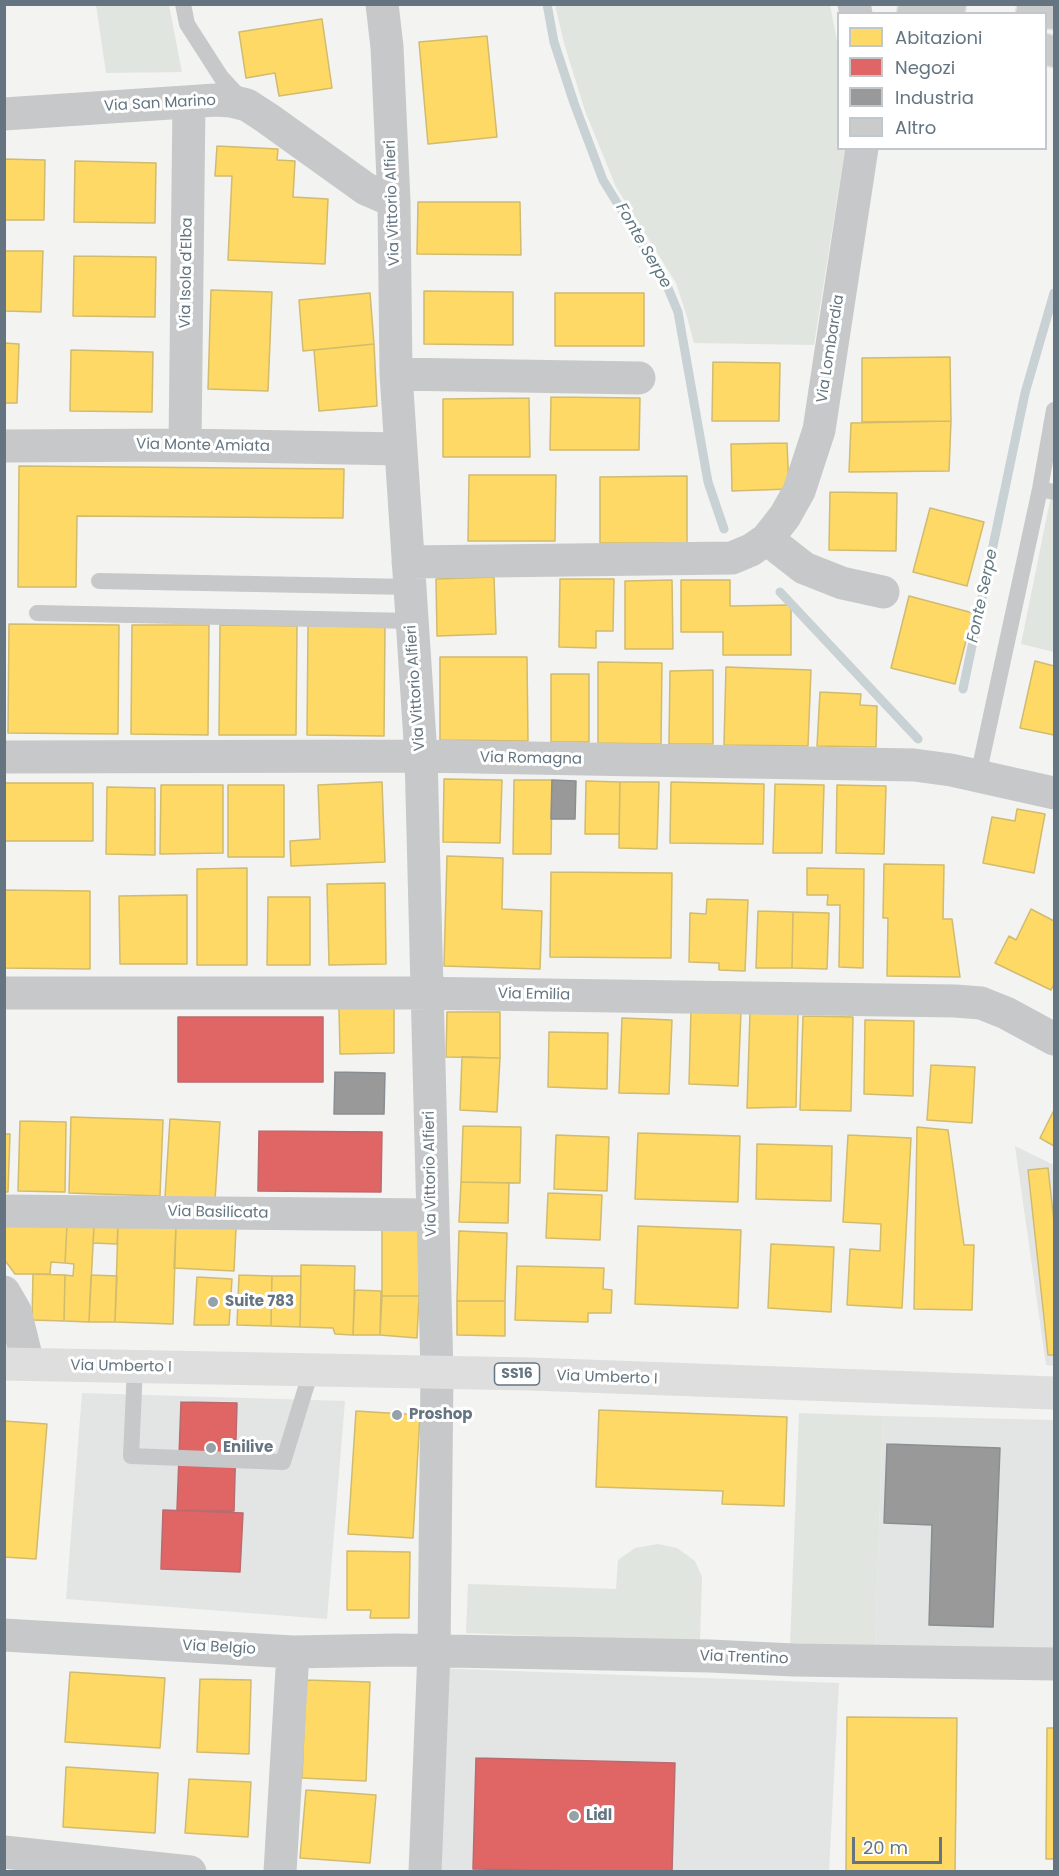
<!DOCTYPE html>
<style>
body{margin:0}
#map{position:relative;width:1059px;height:1876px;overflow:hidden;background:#f3f3f1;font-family:Poppins,sans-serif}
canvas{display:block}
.frame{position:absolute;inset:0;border:6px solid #647581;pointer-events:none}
.legend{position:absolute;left:837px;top:12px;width:210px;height:138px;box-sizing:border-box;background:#fff;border:2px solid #c1c8cd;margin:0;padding:8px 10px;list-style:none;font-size:18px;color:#647581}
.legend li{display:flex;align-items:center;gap:12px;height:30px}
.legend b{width:30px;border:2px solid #c1c8cd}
.scale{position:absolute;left:852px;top:1837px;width:90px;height:27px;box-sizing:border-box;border:3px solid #647581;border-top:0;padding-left:8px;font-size:18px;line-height:21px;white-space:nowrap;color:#647581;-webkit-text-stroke:4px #fff;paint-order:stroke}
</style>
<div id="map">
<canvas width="1059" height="1876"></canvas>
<div class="frame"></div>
<ul class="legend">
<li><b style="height:16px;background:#ffd966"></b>Abitazioni</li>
<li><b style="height:16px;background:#e06666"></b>Negozi</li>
<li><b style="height:16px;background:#999"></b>Industria</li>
<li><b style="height:16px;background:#cacccc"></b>Altro</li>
</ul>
<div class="scale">20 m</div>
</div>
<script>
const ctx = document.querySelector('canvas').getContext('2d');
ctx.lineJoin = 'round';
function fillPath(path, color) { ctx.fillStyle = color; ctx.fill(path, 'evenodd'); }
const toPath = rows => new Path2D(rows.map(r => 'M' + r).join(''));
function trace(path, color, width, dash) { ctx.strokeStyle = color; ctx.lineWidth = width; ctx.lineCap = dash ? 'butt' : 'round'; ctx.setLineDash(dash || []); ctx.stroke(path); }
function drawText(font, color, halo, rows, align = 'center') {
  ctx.font = font + ' Poppins,sans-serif'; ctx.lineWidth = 6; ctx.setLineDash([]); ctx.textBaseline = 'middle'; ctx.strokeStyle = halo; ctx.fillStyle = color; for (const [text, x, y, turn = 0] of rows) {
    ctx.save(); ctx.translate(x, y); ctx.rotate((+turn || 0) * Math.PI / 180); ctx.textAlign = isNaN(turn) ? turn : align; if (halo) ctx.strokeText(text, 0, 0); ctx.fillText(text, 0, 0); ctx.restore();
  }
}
const built = toPath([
 [1015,1146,1054,1165,1054,1366,1046,1365],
 [82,1393,345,1401,327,1619,66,1599],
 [883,1416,1054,1420,1054,1651,875,1648],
 [433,1668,839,1683,829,1871,425,1872]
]);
const green = toPath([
 [96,5,169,5,182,72,106,73],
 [555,5,830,5,838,46,838,148,845,149,814,345,694,343,687,317,676,283,616,187,585,111,564,43],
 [1054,481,1054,652,1021,644],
 [799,1413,883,1416,875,1648,790,1645],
 [658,1544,677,1548,695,1561,702,1577,700,1642,466,1633,468,1584,616,1589,618,1560,635,1548]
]);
const homes = toPath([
 [322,19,332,88,279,96,275,73,246,78,239,32,322,19],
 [487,36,497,137,428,144,419,42,487,36],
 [217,146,278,149,277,160,295,161,293,197,328,199,325,264,228,260,232,176,215,176,217,146],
 [4,159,45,160,44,220,4,220,4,159],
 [75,161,156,163,155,223,74,222,75,161],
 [418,202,520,202,521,255,417,254,418,202],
 [4,251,43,251,41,312,4,311,4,251],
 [74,256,156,257,155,317,73,316,74,256],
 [211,290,272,292,268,391,208,389,211,290],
 [424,291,513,292,513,345,424,344,424,291],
 [370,293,374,344,303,351,299,300,370,293],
 [555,293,644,293,644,346,555,346,555,293],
 [4,343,19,344,17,403,4,403,4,343],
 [374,344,377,406,319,411,314,350,374,344],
 [71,350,153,352,152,412,70,411,71,350],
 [950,357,951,421,862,422,862,358,950,357],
 [713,362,780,363,779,421,712,421,713,362],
 [551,397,640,398,639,450,550,450,551,397],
 [529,398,530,457,443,457,443,399,529,398],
 [951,421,949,471,849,472,851,423,951,421],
 [787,443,789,489,732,491,731,444,787,443],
 [19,466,344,469,343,518,77,516,76,587,18,587,19,466],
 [469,475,556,475,555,541,468,541,469,475],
 [687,476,687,543,600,543,600,477,687,476],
 [830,492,897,493,896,551,829,550,830,492],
 [930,508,984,522,967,586,913,572,930,508],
 [494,577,496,634,437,636,436,579,494,577],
 [560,579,614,579,613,631,596,631,596,648,559,647,560,579],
 [672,580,673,649,625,649,625,581,672,580],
 [681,580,730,580,730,606,791,605,791,655,723,655,723,632,681,632,681,580],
 [909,596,973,613,955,684,891,668,909,596],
 [9,624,119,625,118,734,8,733,9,624],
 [132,625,209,625,208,735,131,734,132,625],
 [220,625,297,626,296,735,219,735,220,625],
 [308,626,385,626,384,736,307,735,308,626],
 [440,657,527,657,528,741,440,740,440,657],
 [1035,661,1054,666,1054,735,1020,728,1035,661],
 [598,662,662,663,661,744,598,743,598,662],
 [726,667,811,670,808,746,724,745,726,667],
 [713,670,713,744,669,744,670,671,713,670],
 [551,674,589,674,589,742,551,742,551,674],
 [820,692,861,694,860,705,877,706,876,747,817,746,820,692],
 [444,779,502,780,500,843,443,842,444,779],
 [514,780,552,780,551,854,513,854,514,780],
 [586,781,620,782,619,834,585,834,586,781],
 [382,782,385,862,291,866,290,841,320,839,318,785,382,782],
 [620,782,659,782,657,849,619,848,620,782],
 [671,782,764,784,763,844,670,843,671,782],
 [4,783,93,783,93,841,4,841,4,783],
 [775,784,824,785,822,853,773,853,775,784],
 [161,785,223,785,223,853,160,854,161,785],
 [228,785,284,785,284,857,228,857,228,785],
 [837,785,886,786,884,854,836,853,837,785],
 [107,787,155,788,155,855,106,854,107,787],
 [1017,809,1045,814,1034,873,983,863,992,817,1015,821,1017,809],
 [447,856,503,858,502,909,542,911,540,969,444,966,447,856],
 [884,864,944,865,943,919,952,919,960,977,887,976,888,918,883,918,884,864],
 [247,868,247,965,197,965,197,869,247,868],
 [807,868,864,869,863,968,839,967,840,905,827,905,828,895,807,895,807,868],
 [551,872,672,873,671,958,550,957,551,872],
 [385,883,386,964,329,965,327,884,385,883],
 [4,890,90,891,90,969,4,968,4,890],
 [187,895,187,964,120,964,119,896,187,895],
 [268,897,310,897,310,965,267,965,268,897],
 [707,899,748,900,745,971,719,970,719,963,689,962,690,913,706,914,707,899],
 [1031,909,1054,921,1054,984,1051,990,995,963,1009,936,1016,940,1031,909],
 [758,911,793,912,792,968,756,968,758,911],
 [793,912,829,913,827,969,792,968,793,912],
 [394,1007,394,1053,340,1054,339,1008,394,1007],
 [691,1010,741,1011,738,1086,689,1084,691,1010],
 [447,1012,500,1012,500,1058,446,1057,447,1012],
 [750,1012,798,1013,796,1107,747,1108,750,1012],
 [803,1016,853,1017,851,1111,800,1110,803,1016],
 [622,1018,672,1020,669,1094,619,1093,622,1018],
 [865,1020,914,1021,913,1096,864,1094,865,1020],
 [549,1032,608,1033,607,1089,548,1087,549,1032],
 [462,1057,500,1058,497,1112,460,1110,462,1057],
 [931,1065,975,1067,972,1123,927,1120,931,1065],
 [1054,1110,1054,1146,1040,1138,1054,1110],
 [71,1117,163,1120,160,1196,69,1193,71,1117],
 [170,1119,220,1122,215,1200,165,1197,170,1119],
 [20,1121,66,1122,65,1192,18,1191,20,1121],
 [463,1126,521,1127,520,1183,461,1182,463,1126],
 [917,1127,948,1130,964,1245,974,1245,972,1310,914,1309,917,1127],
 [638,1133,740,1136,738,1202,635,1199,638,1133],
 [4,1134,10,1134,8,1192,4,1192,4,1134],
 [556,1135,609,1137,607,1191,554,1189,556,1135],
 [848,1135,911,1138,902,1308,847,1305,850,1249,880,1251,881,1224,843,1222,848,1135],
 [757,1144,832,1146,831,1201,756,1199,757,1144],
 [1048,1168,1054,1222,1054,1355,1048,1355,1028,1170,1048,1168],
 [461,1182,509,1183,508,1223,459,1222,461,1182],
 [548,1193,602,1195,600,1240,546,1238,548,1193],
 [4,1224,67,1225,65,1263,51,1262,50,1274,15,1274,4,1259,4,1224],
 [67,1225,94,1226,89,1322,64,1321,65,1275,73,1276,74,1264,65,1263,67,1225],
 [94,1226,118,1226,117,1244,93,1243,94,1226],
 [118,1226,176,1227,173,1324,115,1322,118,1226],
 [638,1226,741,1230,738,1308,635,1304,638,1226],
 [176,1227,236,1228,234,1271,174,1268,176,1227],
 [382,1228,419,1229,419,1296,382,1296,382,1228],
 [459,1231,507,1233,505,1301,457,1301,459,1231],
 [771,1244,834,1247,831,1312,768,1308,771,1244],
 [301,1265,355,1266,353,1335,335,1334,333,1328,300,1327,301,1265],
 [517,1266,604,1268,603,1289,612,1290,611,1313,588,1313,588,1322,515,1320,517,1266],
 [33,1274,65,1275,64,1321,32,1320,33,1274],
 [91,1275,117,1276,115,1322,89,1322,91,1275],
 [239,1275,272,1276,271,1326,237,1325,239,1275],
 [272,1276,301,1276,300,1327,271,1326,272,1276],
 [197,1277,232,1279,229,1325,194,1325,197,1277],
 [355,1290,381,1291,380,1335,353,1335,355,1290],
 [382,1296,419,1296,417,1338,380,1335,382,1296],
 [457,1301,505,1301,505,1336,457,1335,457,1301],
 [599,1410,787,1417,784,1506,722,1504,723,1491,596,1487,599,1410],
 [356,1411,420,1415,413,1538,348,1534,356,1411],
 [4,1421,47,1424,36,1559,4,1557,4,1421],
 [347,1551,410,1552,409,1618,370,1618,371,1610,347,1610,347,1551],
 [70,1672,165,1678,160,1748,65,1742,70,1672],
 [200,1679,251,1680,249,1754,197,1752,200,1679],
 [306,1680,370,1682,366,1781,302,1778,306,1680],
 [847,1717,957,1718,955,1872,846,1872,847,1717],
 [1047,1728,1054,1728,1054,1859,1046,1859,1047,1728],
 [66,1767,158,1773,155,1833,63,1827,66,1767],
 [189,1779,251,1782,248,1837,185,1833,189,1779],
 [306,1790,376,1795,370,1863,300,1858,306,1790]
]);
const shops = toPath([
 [178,1017,323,1017,323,1082,178,1082,178,1017],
 [259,1131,382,1132,381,1192,258,1191,259,1131],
 [181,1402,237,1403,234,1511,177,1510,181,1402],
 [163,1510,243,1513,240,1572,161,1569,163,1510],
 [476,1758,675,1763,672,1872,473,1869,476,1758]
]);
const industry = toPath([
 [552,780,576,781,575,819,551,819,552,780],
 [335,1072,385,1073,384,1114,334,1114,335,1072],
 [887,1444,1000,1448,993,1627,929,1625,932,1525,884,1523,887,1444]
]);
const stream = toPath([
 [547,4,554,42,574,103,603,180,665,281,678,312,708,482,724,529],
 [780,592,918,739],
 [963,689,1025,393,1054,293]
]);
const building = toPath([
 [898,4,967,4,965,14,896,14,898,4],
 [1017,4,1054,4,1054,30,1046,29,1046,14,1015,14,1017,4],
 [1046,33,1054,35,1054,68,1046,66,1046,33]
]);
const service = toPath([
 [183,4,187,24,221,77,242,100],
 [1040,489,1054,492],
 [99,581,410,587],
 [37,613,412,621],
 [978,776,1040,489,1054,410],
 [135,1367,131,1456,283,1462,311,1371]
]);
const minor = toPath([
 [382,4,387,47,394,201,396,374,421,756,437,1373,434,1652,425,1872],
 [854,4,856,14],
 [4,114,216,100,231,101,247,105,267,118,366,189,394,201],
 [396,374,639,378],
 [185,445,189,102],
 [4,446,185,445,401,449],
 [767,539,804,568,842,583,883,592],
 [408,562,732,558,751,550,767,539,785,516,799,491,819,430,862,148],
 [4,757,421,756,914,765,951,770,1054,793],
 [4,993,411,993,955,1001,981,1003,1006,1013,1054,1039],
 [4,1211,432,1215],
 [4,1292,15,1311,28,1364],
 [4,1635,293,1652,396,1650,710,1656,794,1660,1054,1664],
 [4,1852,190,1872],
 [280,1872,293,1652]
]);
const primary = toPath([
 [4,1364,531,1374,1054,1393]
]);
const markers = [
 [213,1302,6,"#96a1a8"],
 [397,1415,6,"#96a1a8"],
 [211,1448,6,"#96a1a8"],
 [574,1816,6,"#96a1a8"]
];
const shields = [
 [517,1374,45]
];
const shieldNames = [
 ["SS16",517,1374]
];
const streetNames = [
 ["Via San Marino",160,104,-3],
 ["Via Vittorio Alfieri",393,203,-92],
 ["Via Isola d'Elba",187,273,-89],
 ["Via Lombardia",831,349,-81],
 ["Via Monte Amiata",203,446,1],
 ["Via Vittorio Alfieri",416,688,-94],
 ["Via Romagna",531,759,1],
 ["Via Emilia",534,995,1],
 ["Via Vittorio Alfieri",431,1174,-91],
 ["Via Basilicata",218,1213,1],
 ["Via Umberto I",121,1367,1],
 ["Via Umberto I",607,1378,2],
 ["Via Belgio",219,1648,3],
 ["Via Trentino",744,1658,2]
];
const poiNames = [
 ["Suite 783",225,1302],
 ["Proshop",409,1415],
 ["Enilive",223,1448],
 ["Lidl",586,1816]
];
const waterNames = [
 ["Fonte Serpe",643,246,60],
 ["Fonte Serpe",983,596,-78]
];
fillPath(built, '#e3e5e4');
fillPath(green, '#e1e5df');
fillPath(homes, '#ffd966');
trace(homes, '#d0bb6e', 1.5);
fillPath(shops, '#e06666');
trace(shops, '#bb6a6e', 1.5);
fillPath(industry, '#999');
trace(industry, '#898e92', 1.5);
trace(stream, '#c8d1d3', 9);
fillPath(building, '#cacccc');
trace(building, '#e2e2e1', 1.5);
trace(service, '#c7c8c9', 16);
trace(minor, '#c7c8c9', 33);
trace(primary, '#dddedd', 33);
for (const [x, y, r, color] of markers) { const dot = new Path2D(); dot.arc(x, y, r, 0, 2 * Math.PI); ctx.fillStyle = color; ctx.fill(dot); trace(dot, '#fff', 2); }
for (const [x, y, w] of shields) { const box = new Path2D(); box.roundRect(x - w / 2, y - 11, w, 22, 4.5); ctx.fillStyle = '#fff'; ctx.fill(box); trace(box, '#647581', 1.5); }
drawText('bold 14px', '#647581', null, shieldNames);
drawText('15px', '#647581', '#fff', streetNames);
drawText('bold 15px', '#647581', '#fff', poiNames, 'left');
drawText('italic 16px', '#5f777f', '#fff', waterNames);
</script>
